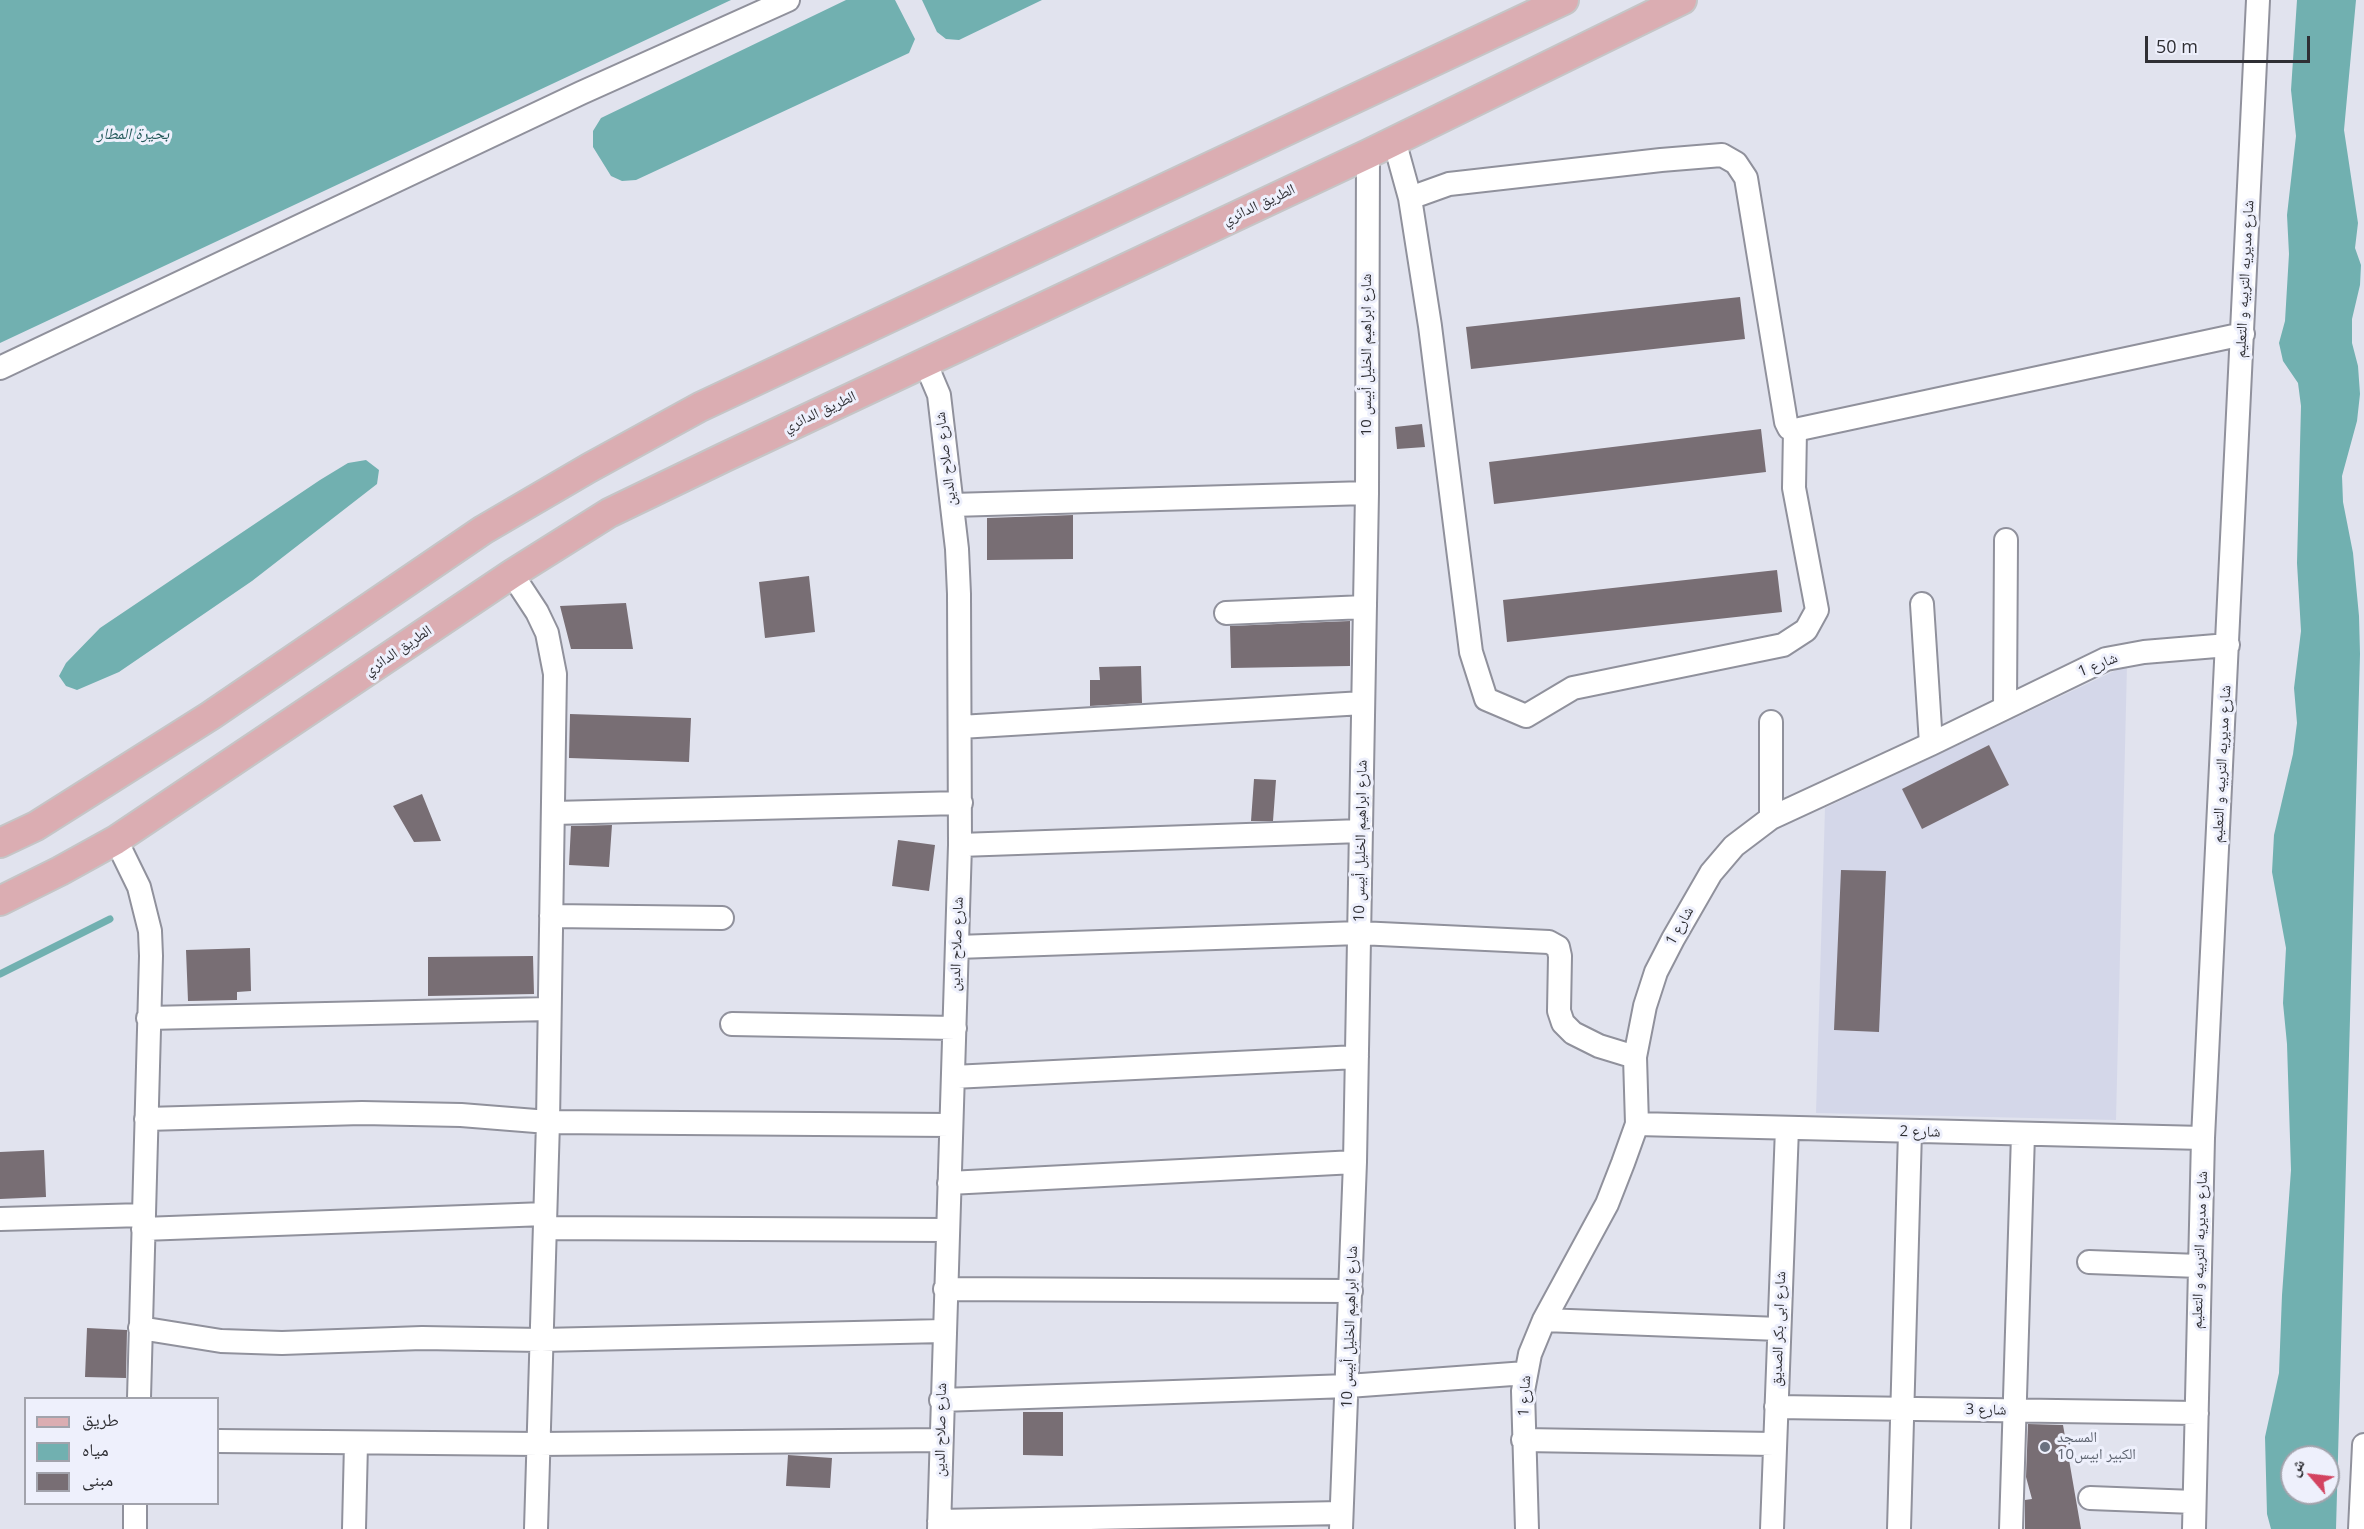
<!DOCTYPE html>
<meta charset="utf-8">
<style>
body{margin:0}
#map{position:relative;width:2364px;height:1529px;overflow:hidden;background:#e1e3ee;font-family:"Open Sans","Noto Naskh Arabic",sans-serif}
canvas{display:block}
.legend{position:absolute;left:24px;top:1397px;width:195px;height:108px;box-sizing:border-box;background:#eef0fc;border:2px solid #a2a3ac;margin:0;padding:8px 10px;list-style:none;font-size:18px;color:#2f2f34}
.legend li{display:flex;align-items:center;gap:12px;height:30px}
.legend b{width:30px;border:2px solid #a2a3ac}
.north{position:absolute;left:2280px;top:1445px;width:60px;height:60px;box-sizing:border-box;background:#eef0fc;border:2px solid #a2a3ac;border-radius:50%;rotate:298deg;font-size:16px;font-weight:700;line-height:24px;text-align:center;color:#2f2f34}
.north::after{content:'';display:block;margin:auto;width:21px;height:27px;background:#d34360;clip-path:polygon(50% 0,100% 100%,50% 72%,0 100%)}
.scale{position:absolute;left:2145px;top:36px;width:165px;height:27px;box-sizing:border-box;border:3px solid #2f2f34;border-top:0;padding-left:8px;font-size:18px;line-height:21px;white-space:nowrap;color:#2f2f34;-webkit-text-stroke:4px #eef0fc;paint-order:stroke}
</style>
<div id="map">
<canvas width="2364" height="1529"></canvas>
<ul class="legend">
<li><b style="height:8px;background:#dbadb2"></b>طريق</li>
<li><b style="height:16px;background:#71b0b0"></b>مياه</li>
<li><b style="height:16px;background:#786e74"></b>مبنى</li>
</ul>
<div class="north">ش</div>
<div class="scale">50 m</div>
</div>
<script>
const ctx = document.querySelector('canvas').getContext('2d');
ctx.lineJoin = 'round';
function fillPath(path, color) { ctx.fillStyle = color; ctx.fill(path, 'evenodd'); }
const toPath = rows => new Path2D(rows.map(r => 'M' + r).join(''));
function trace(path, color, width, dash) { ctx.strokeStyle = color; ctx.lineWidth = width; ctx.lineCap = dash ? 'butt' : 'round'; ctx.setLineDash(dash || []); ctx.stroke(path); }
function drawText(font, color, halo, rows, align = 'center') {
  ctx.font = font + ' "Open Sans","Noto Naskh Arabic",sans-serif'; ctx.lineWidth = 6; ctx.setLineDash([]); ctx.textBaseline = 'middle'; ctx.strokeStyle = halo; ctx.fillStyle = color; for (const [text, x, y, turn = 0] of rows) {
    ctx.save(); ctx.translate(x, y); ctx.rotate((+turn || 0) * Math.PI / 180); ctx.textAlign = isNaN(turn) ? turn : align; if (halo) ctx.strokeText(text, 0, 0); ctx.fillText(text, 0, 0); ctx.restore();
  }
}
const built = toPath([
 [2127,665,2116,1120,1816,1113,1825,808]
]);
const water = toPath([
 [0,0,731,0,0,343],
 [846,0,895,0,915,39,909,53,636,180,622,181,611,176,593,147,593,131,601,118],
 [922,0,1042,0,959,40,946,39,937,32],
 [2297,0,2356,0,2344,130,2358,223,2355,248,2361,265,2360,285,2352,319,2352,343,2358,366,2360,394,2357,421,2342,476,2343,502,2353,553,2359,616,2360,654,2336,1529,2271,1529,2267,1514,2265,1437,2279,1373,2282,1295,2291,1170,2287,1044,2283,1003,2286,948,2272,872,2274,835,2293,754,2297,723,2294,688,2301,631,2297,563,2301,406,2298,383,2283,361,2279,343,2285,321,2289,254,2287,215,2296,136,2291,90],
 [2292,1457,2328,1457,2328,1493,2292,1493],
 [366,460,379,470,377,484,252,581,119,672,77,690,66,686,59,676,66,663,100,628,320,480,348,463]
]);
const stream = toPath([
 [0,974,110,919]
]);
const building = toPath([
 [1740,297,1745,339,1471,369,1466,327],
 [1422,424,1425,447,1397,449,1395,427],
 [1761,429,1766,472,1494,504,1489,462],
 [1073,515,1073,559,987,560,987,518],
 [1777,570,1782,612,1507,642,1503,600],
 [809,576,815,632,765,638,759,582],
 [626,603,633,649,571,649,560,606],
 [1350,621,1350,666,1231,668,1230,626],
 [1141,666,1142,703,1090,706,1090,680,1100,680,1099,667],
 [570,714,691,718,689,762,569,758],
 [1989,745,2009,785,1922,829,1902,789],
 [1254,779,1276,780,1273,821,1251,821],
 [422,794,441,841,414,842,393,806],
 [612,825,609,867,569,865,571,826],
 [898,840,935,845,929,891,892,886],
 [1841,870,1886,871,1879,1032,1834,1030],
 [250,948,251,991,237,992,237,1000,188,1001,186,950],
 [533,956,534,994,428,996,428,957],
 [44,1150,46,1197,0,1199,0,1152],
 [87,1328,127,1330,126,1378,85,1377],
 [1023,1412,1063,1412,1063,1456,1023,1455],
 [2028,1424,2063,1425,2081,1529,2025,1529,2025,1500,2032,1499,2026,1477],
 [788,1455,832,1458,830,1488,786,1486]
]);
const minor = toPath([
 [1394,140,1410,198,1430,326,1471,652,1486,699,1526,716,1573,688,1783,645,1806,630,1817,610,1794,488,1795,430],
 [1410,198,1449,184,1661,160,1722,155,1736,163,1746,178,1786,422,1789,428,1795,430,2243,334],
 [925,362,939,395,957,549,959,594,960,845,939,1529],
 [0,368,581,93,788,0],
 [952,505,1367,493],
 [512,574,537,612,547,633,555,674,548,1122,536,1529],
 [1922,604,1931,744],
 [1226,613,1365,607],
 [2005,708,2006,540],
 [1771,722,1771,818],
 [960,727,1363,703],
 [553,813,961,803],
 [116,840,139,887,150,931,151,956,139,1398],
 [960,845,1361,831],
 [551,916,722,918],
 [957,947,1359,933,1549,942,1558,947,1560,956,1559,1011,1563,1023,1573,1033,1599,1046,1635,1057],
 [148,1018,549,1009],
 [732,1024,955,1028],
 [953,1077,1357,1057],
 [146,1119,362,1113,461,1115,548,1122,951,1125],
 [1637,1124,2203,1138],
 [949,1183,1355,1162],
 [0,1219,144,1215],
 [545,1228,947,1230],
 [143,1229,545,1214],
 [2089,1262,2199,1266],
 [945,1289,1351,1291],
 [1544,1320,1779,1329],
 [140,1328,221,1341,282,1343,422,1338,541,1340,944,1331],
 [941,1400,1348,1386,1526,1373],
 [1776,1407,2197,1413],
 [1523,1440,1774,1444],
 [218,1441,539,1444,941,1440],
 [2090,1498,2194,1502],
 [939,1521,1341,1513],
 [135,1529,135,1504],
 [354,1529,356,1443],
 [1341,1529,1355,1162,1367,493,1368,154],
 [1527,1529,1523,1391,1530,1354,1544,1320,1607,1204,1623,1163,1637,1124,1635,1057,1645,1006,1656,972,1673,939,1711,873,1734,846,1771,818,1931,744,2106,659,2144,652,2228,645],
 [1772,1529,1787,1128],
 [1899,1529,1910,1131],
 [2011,1529,2023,1134],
 [2194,1529,2203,1138,2258,0],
 [2360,1529,2364,1445]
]);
const major = toPath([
 [0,843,36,826,210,716,483,530,589,468,700,407,1564,0],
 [0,901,60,871,116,840,512,574,609,513,725,457,1368,154,1682,0]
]);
const markers = [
 [2045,1447,6,"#6b7280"]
];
const streetNames = [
 ["الطريق الدائري",1259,205,-25],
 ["شارع مديريه التربيه و التعليم",2245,279,-87],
 ["شارع ابراهيم الخليل أبيس 10",1367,355,-90],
 ["الطريق الدائري",820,412,-25],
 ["شارع صلاح الدين",946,459,-97],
 ["الطريق الدائري",398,651,-34],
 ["شارع 1",2098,665,-22],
 ["شارع مديريه التربيه و التعليم",2222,764,-87],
 ["شارع ابراهيم الخليل أبيس 10",1361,841,-89],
 ["شارع 1",1680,926,-61],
 ["شارع صلاح الدين",957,944,-88],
 ["شارع 2",1920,1132,1],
 ["شارع مديريه التربيه و التعليم",2200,1250,-88],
 ["شارع ابراهيم الخليل أبيس 10",1350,1327,-88],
 ["شارع ابى بكر الصديق",1779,1329,-88],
 ["شارع 1",1525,1396,-87],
 ["شارع 3",1986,1410,1],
 ["شارع صلاح الدين",941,1430,-89]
];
const worshipNames = [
 ["المسجد",2057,1438],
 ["الكبير ابيس10",2057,1455]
];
const waterNames = [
 ["بحيرة المطار",133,134]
];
fillPath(built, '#d4d7e9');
fillPath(water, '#71b0b0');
trace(stream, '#71b0b0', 7);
fillPath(building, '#786e74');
trace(minor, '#90919c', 26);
trace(major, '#c5c5c6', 32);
trace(minor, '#fff', 22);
trace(major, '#dbadb2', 28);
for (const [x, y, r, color] of markers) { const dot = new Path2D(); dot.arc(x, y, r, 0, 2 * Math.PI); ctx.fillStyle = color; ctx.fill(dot); trace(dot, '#eef0fc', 2); }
drawText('15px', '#2f2f34', '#eef0fc', streetNames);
drawText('15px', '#5b616d', '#eef0fc', worshipNames, 'left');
drawText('italic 16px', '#23595a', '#eef0fc', waterNames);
</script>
